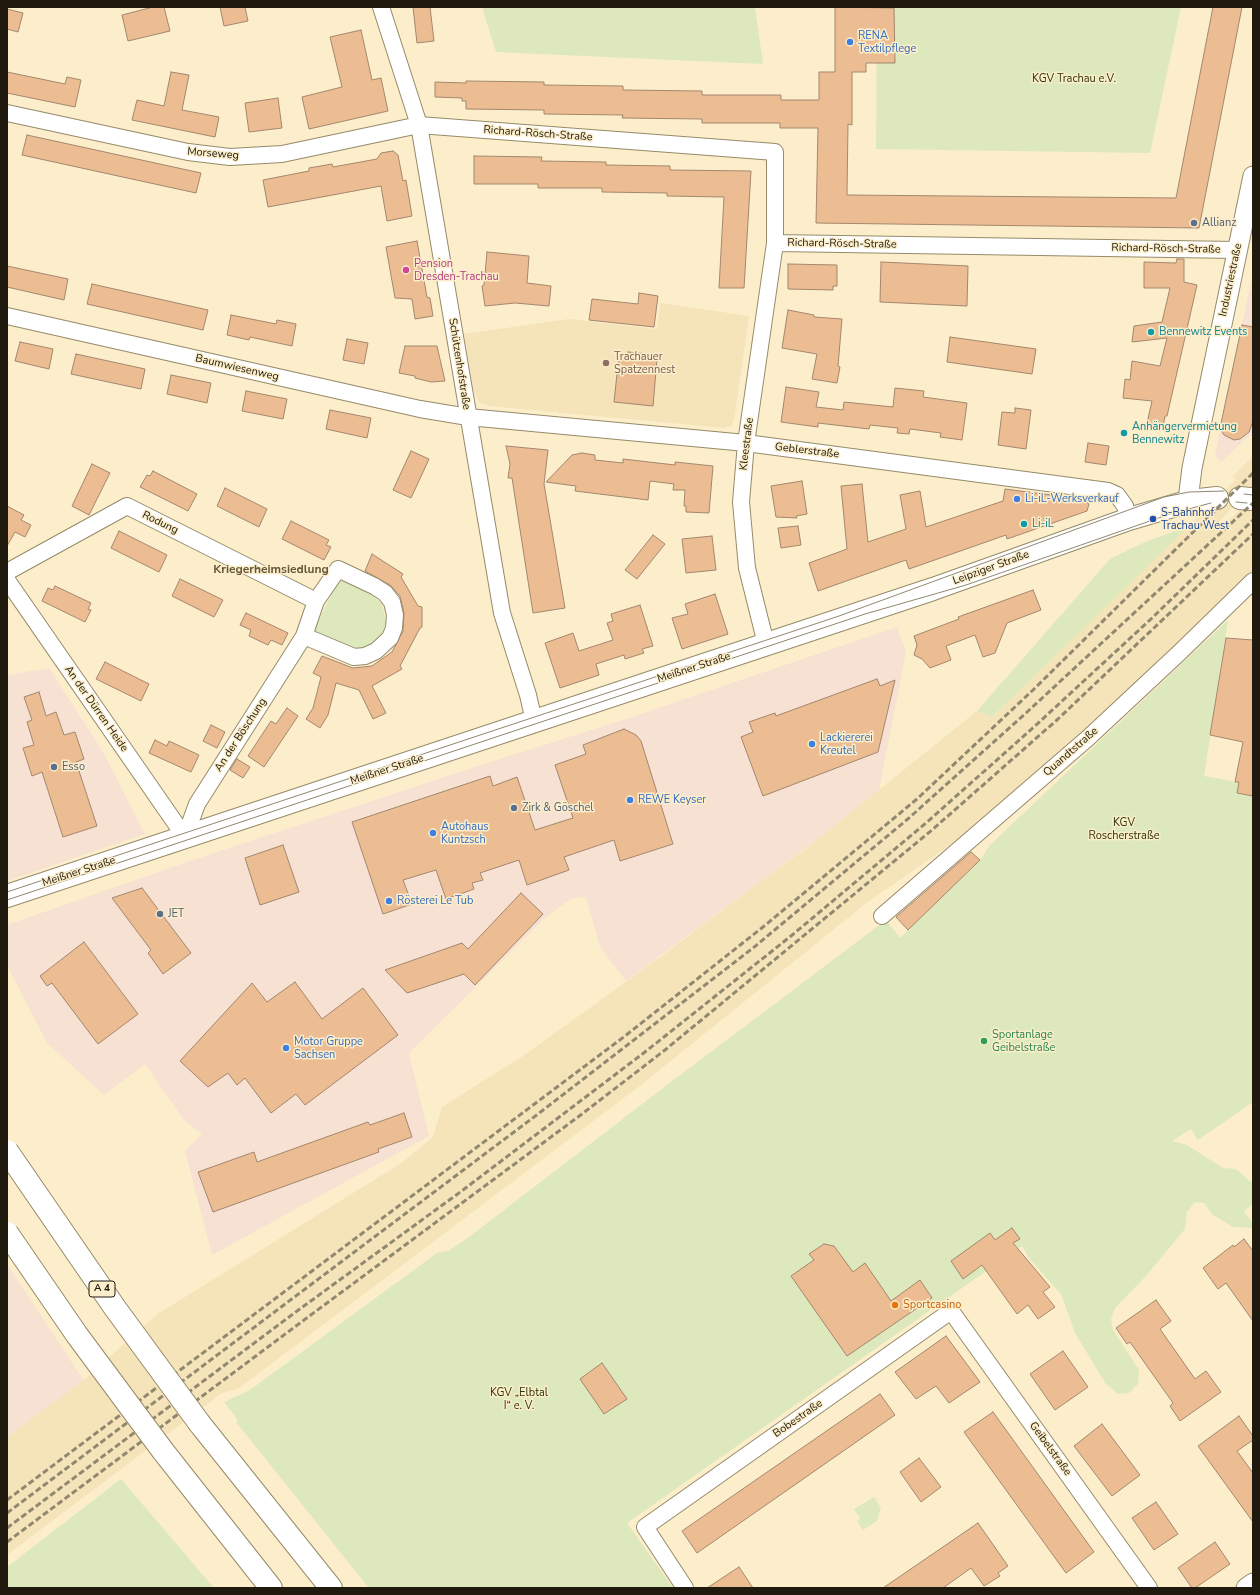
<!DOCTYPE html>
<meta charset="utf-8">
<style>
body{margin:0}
#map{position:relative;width:1260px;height:1595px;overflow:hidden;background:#fceeca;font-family:"Nunito Sans",sans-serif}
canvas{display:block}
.frame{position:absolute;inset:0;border:8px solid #1f1a0d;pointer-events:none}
</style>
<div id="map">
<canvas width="1260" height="1595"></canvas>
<div class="frame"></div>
</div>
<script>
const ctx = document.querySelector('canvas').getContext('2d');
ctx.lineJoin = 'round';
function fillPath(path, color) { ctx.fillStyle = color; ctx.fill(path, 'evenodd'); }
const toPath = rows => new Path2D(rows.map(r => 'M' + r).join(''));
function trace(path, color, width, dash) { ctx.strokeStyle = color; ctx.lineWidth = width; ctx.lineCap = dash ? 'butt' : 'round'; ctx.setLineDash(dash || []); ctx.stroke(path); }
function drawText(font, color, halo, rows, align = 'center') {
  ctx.font = font + ' "Nunito Sans",sans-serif'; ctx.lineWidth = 3; ctx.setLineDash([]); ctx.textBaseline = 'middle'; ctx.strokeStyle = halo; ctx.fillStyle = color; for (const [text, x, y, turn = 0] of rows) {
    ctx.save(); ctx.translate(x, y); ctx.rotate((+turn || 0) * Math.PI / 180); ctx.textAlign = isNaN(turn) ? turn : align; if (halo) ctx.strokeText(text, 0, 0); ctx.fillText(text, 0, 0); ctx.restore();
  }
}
const commercial = toPath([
 [1253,274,1253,327,1242,325],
 [1234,362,1253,367,1253,432,1221,462,1215,455],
 [897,627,906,652,879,790,822,836,626,981,600,947,586,897,571,899,547,916,409,1053,429,1136,212,1255,185,1151,202,1134,184,1120,145,1064,104,1095,47,1043,7,965,7,925,187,862,484,764,623,720],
 [49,668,103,752,145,834,7,881,7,675],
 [7,1264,84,1381,7,1437]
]);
const built = toPath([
 [660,303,749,316,734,420,731,426,724,428,489,406,479,402,474,392,464,334,569,319,657,329],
 [1253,456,1253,485,1217,524,1224,525,1253,497,1253,570,1092,727,976,827,869,901,641,1085,238,1389,222,1393,7,1555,7,1437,84,1380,156,1315,400,1164,433,1137,442,1107,526,1054,663,955,761,881,807,848,977,711,992,717,1224,491,1236,479,1232,477]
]);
const green = toPath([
 [482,7,755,7,763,64,496,52],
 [877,7,1181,7,1150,153,876,149],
 [1189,526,992,717,977,711,1110,559,1145,542],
 [339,578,366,589,382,604,386,622,380,641,368,650,345,648,313,633],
 [1228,620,1204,776,1253,785,1253,1102,1198,1140,1191,1129,1172,1141,1187,1145,1223,1168,1236,1169,1253,1184,1253,1204,1244,1211,1253,1224,1253,1228,1233,1227,1213,1215,1204,1203,1195,1202,1187,1212,1185,1229,1145,1277,1115,1308,1111,1319,1113,1330,1139,1370,1138,1384,1129,1393,1118,1394,1106,1384,1075,1333,1061,1294,1029,1258,1022,1246,627,1523,673,1588,369,1588,236,1422,238,1420,224,1402,250,1390,437,1253,448,1251,465,1240,667,1085,886,920,900,938,980,860,990,845],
 [121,1479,214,1588,7,1588,7,1567],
 [874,1497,881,1508,877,1521,863,1530,857,1521,860,1518,854,1509]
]);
const building = toPath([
 [153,7,164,7,170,31,128,41,122,15,153,7],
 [220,7,245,7,248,21,224,26,220,7],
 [413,7,430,7,434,41,417,43,413,7],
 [835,7,894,8,895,63,866,63,866,72,852,72,852,125,848,124,847,195,1176,198,1213,7,1242,7,1199,228,816,223,818,128,780,128,780,123,702,123,702,119,622,118,623,115,544,114,544,110,466,109,466,101,462,101,462,98,435,97,435,82,466,83,466,81,544,82,544,85,623,86,623,90,702,91,702,95,781,95,781,100,819,100,819,72,835,72,835,7],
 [7,9,23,13,18,32,7,29,7,9],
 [361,30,372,80,381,78,388,111,309,129,302,97,342,87,330,37,361,30],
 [7,72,65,84,67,77,81,80,75,107,7,93,7,72],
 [171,72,189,75,182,110,219,117,215,137,132,120,137,100,164,106,171,72],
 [278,98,282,128,249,132,245,103,278,98],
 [27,135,201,173,196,193,22,155,27,135],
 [393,151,398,155,403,181,406,180,412,216,387,221,381,186,268,207,263,180,309,171,309,168,332,164,333,167,377,159,381,153,393,151],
 [474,156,542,157,541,161,606,162,606,165,670,166,670,170,751,171,744,288,719,288,724,197,667,196,667,193,602,192,602,188,538,188,538,184,474,184,474,156],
 [417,241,427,297,430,298,433,316,415,319,412,299,395,298,386,247,417,241],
 [487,252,529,256,527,283,551,286,549,306,515,303,485,306,482,286,484,285,487,252],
 [1177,259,1184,259,1184,282,1197,285,1167,416,1165,416,1163,426,1147,423,1152,401,1123,398,1125,379,1130,380,1132,361,1160,366,1167,338,1132,342,1134,326,1162,322,1170,288,1144,288,1144,262,1176,263,1177,259],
 [881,262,968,266,967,306,880,302,881,262],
 [788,264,837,265,837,286,833,286,833,290,788,289,788,264],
 [7,266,68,279,64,300,7,287,7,266],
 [92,284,208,310,203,330,87,304,92,284],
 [639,293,658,296,654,327,589,320,592,299,638,304,639,293],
 [788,310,814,315,814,317,842,319,838,366,840,367,837,383,812,379,817,354,782,348,788,310],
 [231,315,276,324,277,320,296,324,292,346,250,337,249,340,227,335,231,315],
 [1242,325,1253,327,1253,421,1249,432,1240,439,1234,440,1224,435,1220,428,1242,325],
 [950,337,1036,349,1032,374,947,362,950,337],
 [347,339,368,343,364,364,343,360,347,339],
 [20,342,53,349,49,369,15,361,20,342],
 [405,346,437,346,445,381,431,382,415,378,415,376,399,373,405,346],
 [628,352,648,354,648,358,657,359,653,406,614,402,619,355,628,356,628,352],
 [76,354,145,369,141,389,71,374,76,354],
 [171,375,211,383,207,403,167,394,171,375],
 [786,387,819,392,816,407,843,410,844,402,893,407,895,388,924,391,923,397,967,403,962,440,940,437,941,433,910,429,909,434,897,433,898,428,870,425,869,429,818,423,818,427,781,422,786,387],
 [246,391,287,399,283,419,242,411,246,391],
 [1015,408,1031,410,1026,449,998,445,1002,412,1015,413,1015,408],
 [330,410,371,418,367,438,326,429,330,410],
 [1088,443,1109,446,1106,465,1085,462,1088,443],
 [506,446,548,450,544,484,565,608,533,613,512,478,508,478,510,464,506,446],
 [411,451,429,459,411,498,393,490,411,451],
 [582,453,595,455,595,460,623,463,623,459,675,465,675,462,713,466,709,513,686,512,686,506,684,506,685,490,673,490,674,484,650,481,648,500,575,491,576,486,546,482,572,455,582,453],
 [92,464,110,473,89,515,72,506,92,464],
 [153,471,197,494,188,511,140,487,147,475,150,476,153,471],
 [802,481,807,514,796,516,797,518,776,517,771,486,802,481],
 [862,484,868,542,906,529,900,495,920,491,926,527,1003,501,1005,489,1082,499,1089,504,1087,511,1007,539,1006,535,909,569,906,560,818,591,809,563,847,549,841,486,862,484],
 [225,488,267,509,259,527,217,506,225,488],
 [7,506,24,515,21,520,31,525,25,537,15,532,7,546,7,506],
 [291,521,329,540,326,545,331,547,324,560,282,539,291,521],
 [798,526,801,545,781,548,778,528,798,526],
 [119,531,167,555,159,572,111,548,119,531],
 [653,535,665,544,637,579,625,570,653,535],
 [712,536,716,570,686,573,682,539,712,536],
 [372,554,403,574,401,577,418,606,422,607,422,627,420,628,400,666,402,669,372,686,386,713,373,719,359,690,336,683,328,715,320,728,306,719,313,708,321,677,313,673,322,656,353,668,372,666,392,652,403,631,404,613,400,596,390,585,365,571,372,554],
 [180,579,223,600,214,617,172,596,180,579],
 [55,586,91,603,88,609,91,610,85,622,42,601,48,588,53,590,55,586],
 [1033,590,1041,610,1007,623,995,653,983,657,975,635,946,646,951,660,930,668,922,659,914,655,917,645,914,636,959,619,958,617,1033,590],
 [715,594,728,634,682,649,672,618,688,614,685,604,715,594],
 [640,605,653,646,642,649,644,653,625,659,624,655,596,664,599,675,560,688,545,643,573,633,579,651,613,640,607,623,613,621,611,614,640,605],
 [246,613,288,633,282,645,271,640,268,645,249,636,251,630,240,625,246,613],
 [1226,638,1253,640,1253,796,1237,793,1239,782,1235,782,1243,742,1210,735,1226,638],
 [105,662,149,684,141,701,96,679,105,662],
 [877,679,880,686,895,680,878,752,763,796,741,737,753,732,749,722,775,713,776,716,877,679],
 [39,692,46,716,56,712,64,735,75,732,84,759,76,762,97,826,63,837,42,772,32,776,23,748,34,745,27,722,32,720,24,697,39,692],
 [287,708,298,716,264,767,248,756,271,721,276,724,287,708],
 [211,725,225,732,217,748,203,741,211,725],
 [624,729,636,735,641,741,673,844,620,861,614,840,564,857,569,870,527,885,519,860,480,873,483,880,472,883,474,889,446,899,436,870,403,880,412,904,383,914,352,822,490,776,493,786,517,777,535,830,573,818,555,765,586,754,583,745,624,729],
 [155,740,167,746,169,741,199,755,191,772,149,753,155,740],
 [237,759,250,767,243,778,230,770,237,759],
 [283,845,299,892,260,905,245,858,283,845],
 [971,852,980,860,908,930,896,917,971,852],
 [142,888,191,953,163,974,148,953,151,950,112,898,142,888],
 [521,893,543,914,475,985,464,974,407,993,385,970,462,943,468,949,521,893],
 [84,942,138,1014,98,1044,52,983,47,986,40,976,84,942],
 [295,982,322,1019,363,988,398,1035,305,1105,296,1094,271,1113,245,1078,237,1085,228,1073,208,1087,180,1061,252,983,267,1002,295,982],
 [404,1113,412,1137,378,1149,379,1152,213,1212,198,1172,254,1152,257,1162,368,1122,370,1125,404,1113],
 [1012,1228,1020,1239,1013,1243,1050,1287,1043,1292,1055,1307,1038,1319,1028,1305,1017,1314,982,1265,963,1279,951,1261,990,1233,995,1240,1012,1228],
 [1244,1239,1253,1251,1253,1321,1226,1283,1218,1289,1203,1268,1233,1245,1234,1247,1244,1239],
 [824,1244,834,1246,853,1272,865,1263,891,1301,920,1280,932,1298,847,1356,791,1276,814,1260,809,1254,824,1244],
 [1156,1300,1171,1321,1160,1329,1195,1379,1206,1371,1221,1392,1180,1421,1170,1406,1173,1403,1130,1342,1127,1344,1116,1328,1156,1300],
 [946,1336,980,1382,949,1403,936,1386,916,1399,895,1372,946,1336],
 [1063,1351,1088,1387,1055,1410,1030,1374,1063,1351],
 [602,1363,627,1399,604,1414,580,1379,602,1363],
 [880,1394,895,1415,697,1553,682,1531,880,1394],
 [993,1412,1094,1552,1066,1573,964,1432,993,1412],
 [1239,1416,1253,1436,1253,1440,1237,1451,1253,1473,1253,1522,1198,1446,1239,1416],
 [1102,1424,1140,1475,1112,1496,1074,1446,1102,1424],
 [919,1458,941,1487,921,1502,900,1472,919,1458],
 [1156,1502,1178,1534,1154,1550,1132,1518,1156,1502],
 [978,1523,1008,1566,998,1573,1000,1576,984,1586,971,1568,943,1588,883,1588,978,1523],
 [1215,1542,1230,1564,1195,1588,1192,1588,1178,1568,1215,1542],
 [739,1567,753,1588,707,1588,739,1567]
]);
const minor = toPath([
 [381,7,419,125,502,613,528,695,534,721],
 [7,113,188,152,230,157,282,154,419,125,775,152,775,243,746,443,741,502,747,568,766,644],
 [775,243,1237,250],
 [7,316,420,409,468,417,746,443,1108,491,1117,495,1125,506,1129,519],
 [338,569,374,586,385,593,392,602,395,615,394,628,390,638,376,651,365,656,354,657,304,636,316,601,338,569],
 [7,572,127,506,316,601],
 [7,580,185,837,197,804,304,636],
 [882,916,1088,738,1179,653,1253,581],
 [685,1588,645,1527,951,1311,1149,1588]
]);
const tertiary = toPath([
 [1190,501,1189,492,1192,468,1253,176],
 [1246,1588,1253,1583]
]);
const secondary = toPath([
 [1240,498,1250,499],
 [7,896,933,589,1129,519,1190,501,1217,498]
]);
const motorway = toPath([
 [200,1424,331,1588],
 [163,1451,271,1588]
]);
const tram = toPath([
 [1244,494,1253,495],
 [1236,502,1247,503],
 [7,892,839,616,1164,497,1189,492,1224,491],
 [7,900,865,614,966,585,1170,514,1211,503]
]);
const rail = toPath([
 [7,1500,625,1036,763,927,917,799,1033,690,1253,473],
 [7,1513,538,1114,753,948,909,818,1026,713,1253,503],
 [7,1528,293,1314,463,1190,645,1052,791,936,926,823,1035,726,1151,619,1253,520],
 [7,1542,300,1323,582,1114,665,1050,932,830,1058,719,1253,534]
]);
const motorwayBridge = toPath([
 [7,1151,115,1308,200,1424],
 [7,1233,77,1335,163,1451]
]);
const markers = [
 [850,42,4,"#3f7fe0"],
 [1194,223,4,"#5c6f8a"],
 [406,270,4,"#d1479c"],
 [1151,332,4,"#0f9aa8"],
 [606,363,4,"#8d6e63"],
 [1124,433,4,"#0f9aa8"],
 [1017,499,4,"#3f7fe0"],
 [1153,519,4,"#1a4fb4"],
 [1024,524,4,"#0f9aa8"],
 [812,744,4,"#3f7fe0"],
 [54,767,4,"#5c6f8a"],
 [630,800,4,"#3f7fe0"],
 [514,808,4,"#5c6f8a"],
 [433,833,4,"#3f7fe0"],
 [389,901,4,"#3f7fe0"],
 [160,914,4,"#5c6f8a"],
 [984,1041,4,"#2e9e5b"],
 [286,1048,4,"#3f7fe0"],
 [895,1305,4,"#e8710a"]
];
const shields = [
 [102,1289,26]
];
const shieldNames = [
 ["A 4",102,1289]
];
const shopNames = [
 ["RENA",858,36],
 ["Textilpflege",858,49],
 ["Li-iL-Werksverkauf",1025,499],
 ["Lackiererei",820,738],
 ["Kreutel",820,751],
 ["REWE Keyser",638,800],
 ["Autohaus",441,827],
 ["Kuntzsch",441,840],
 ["Rösterei Le Tub",397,901],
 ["Motor Gruppe",294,1042],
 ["Sachsen",294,1055]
];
const parkNames = [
 ["KGV Trachau e.V.",1074,79],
 ["KGV",1124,823],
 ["Roscherstraße",1124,836],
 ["KGV „Elbtal",519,1393],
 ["I“ e. V.",519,1406]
];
const streetNames = [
 ["Richard-Rösch-Straße",538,134,4],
 ["Morseweg",213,154,5],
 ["Richard-Rösch-Straße",842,244,1],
 ["Richard-Rösch-Straße",1166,249,1],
 ["Industriestraße",1231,280,-78],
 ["Schützenhofstraße",459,364,81],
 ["Baumwiesenweg",237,368,13],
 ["Kleestraße",747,444,-83],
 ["Geblerstraße",807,451,7],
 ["Rodung",160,523,26],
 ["Leipziger Straße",991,568,-20],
 ["Meißner Straße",694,668,-18],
 ["An der Dürren Heide",96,709,55],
 ["An der Böschung",241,735,-57],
 ["Quandtstraße",1071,752,-41],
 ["Meißner Straße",387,770,-18],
 ["Meißner Straße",79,872,-18],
 ["Bobestraße",798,1419,-35],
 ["Geibelstraße",1050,1449,54]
];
const serviceNames = [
 ["Allianz",1202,223],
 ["Esso",62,767],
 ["Zirk & Göschel",522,808],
 ["JET",168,914]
];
const hotelNames = [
 ["Pension",414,264],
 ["Dresden-Trachau",414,277]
];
const cultureNames = [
 ["Bennewitz Events",1159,332],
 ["Anhängervermietung",1132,427],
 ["Bennewitz",1132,440],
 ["Li-iL",1032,524]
];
const educationNames = [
 ["Trachauer",614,357],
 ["Spatzennest",614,370]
];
const transitNames = [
 ["S-Bahnhof",1161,513],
 ["Trachau West",1161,526]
];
const leisureNames = [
 ["Sportanlage",992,1035],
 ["Geibelstraße",992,1048]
];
const foodNames = [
 ["Sportcasino",903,1305]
];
const neighbourhoodNames = [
 ["Kriegerheimsiedlung",271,570]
];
fillPath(commercial, '#f6e1d2');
fillPath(built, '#f5e4b9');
fillPath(green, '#dde8bd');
fillPath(building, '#ecbd93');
trace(building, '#a3876e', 1);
trace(minor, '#968a69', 18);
trace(tertiary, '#968a69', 21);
trace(secondary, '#968a69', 24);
trace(motorway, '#968a69', 24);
trace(minor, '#fff', 16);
trace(tertiary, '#fff', 19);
trace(secondary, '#fff', 22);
trace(motorway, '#fff', 22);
trace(tram, '#91886f', 1);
trace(rail, '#91886f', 3, [6, 3]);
trace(motorwayBridge, '#968a69', 24, []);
trace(motorwayBridge, '#fff', 22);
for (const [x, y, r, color] of markers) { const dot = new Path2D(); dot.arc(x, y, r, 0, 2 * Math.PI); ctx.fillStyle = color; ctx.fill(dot); trace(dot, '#fceeca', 1.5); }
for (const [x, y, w] of shields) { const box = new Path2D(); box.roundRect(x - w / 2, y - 8, w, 16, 3); ctx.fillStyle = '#fceeca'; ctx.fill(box); trace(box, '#1f1a0d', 1); }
drawText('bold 10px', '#1f1a0d', null, shieldNames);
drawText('11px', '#366cbe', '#fceeca', shopNames, 'left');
drawText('11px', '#2d3508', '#fceeca', parkNames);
drawText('11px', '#1f1a0d', '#fceeca', streetNames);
drawText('11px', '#4e5e75', '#fceeca', serviceNames, 'left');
drawText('11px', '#b23c85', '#fceeca', hotelNames, 'left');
drawText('11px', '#0d838f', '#fceeca', cultureNames, 'left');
drawText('11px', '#785e54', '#fceeca', educationNames, 'left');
drawText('11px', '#164399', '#fceeca', transitNames, 'left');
drawText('11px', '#27864d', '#fceeca', leisureNames, 'left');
drawText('11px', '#c56008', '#fceeca', foodNames, 'left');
drawText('bold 12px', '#635738', '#fceeca', neighbourhoodNames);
</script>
